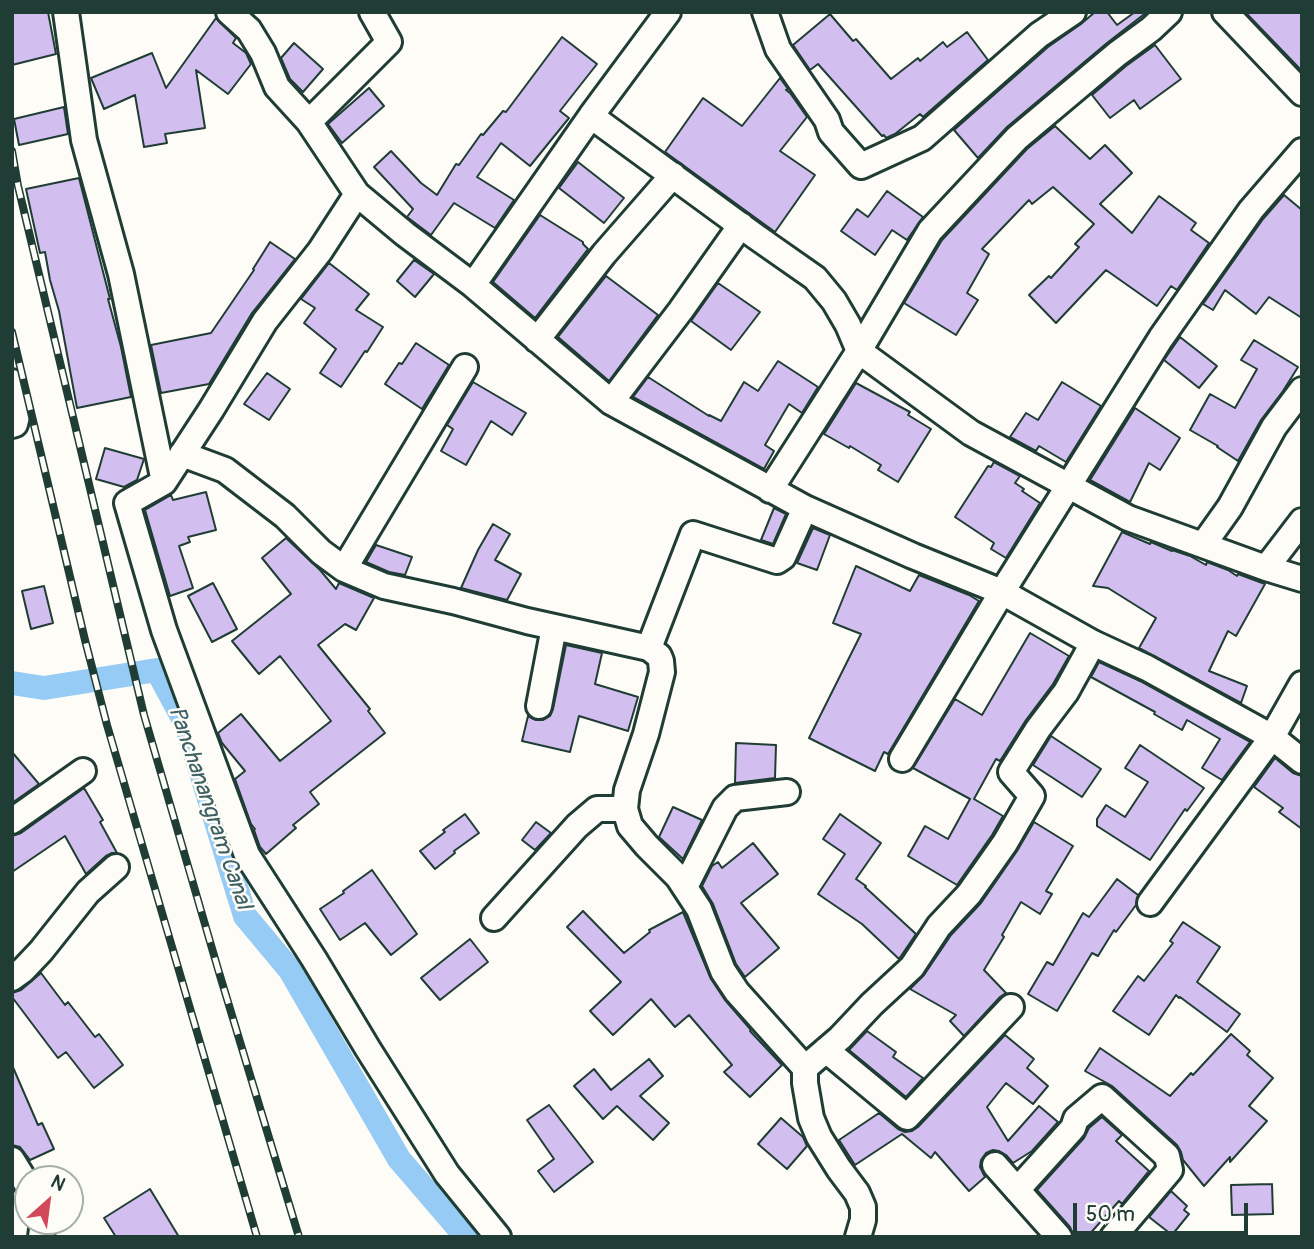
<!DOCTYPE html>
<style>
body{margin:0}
#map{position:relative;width:1314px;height:1249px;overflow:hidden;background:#fdfcf7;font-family:Pangolin,sans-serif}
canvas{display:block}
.frame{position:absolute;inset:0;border:14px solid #1f3d34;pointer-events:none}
.north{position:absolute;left:14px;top:1165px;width:70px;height:70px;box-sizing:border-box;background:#fdfcf7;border:2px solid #a4b0a9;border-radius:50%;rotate:28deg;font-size:19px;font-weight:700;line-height:28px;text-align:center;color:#1f3d34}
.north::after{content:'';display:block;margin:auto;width:24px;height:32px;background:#d1495b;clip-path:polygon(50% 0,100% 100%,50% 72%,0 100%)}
.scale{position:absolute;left:1073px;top:1203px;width:175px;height:32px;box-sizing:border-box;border:4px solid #1f3d34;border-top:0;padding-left:9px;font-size:21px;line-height:24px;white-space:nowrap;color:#1f3d34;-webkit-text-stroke:5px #fdfcf7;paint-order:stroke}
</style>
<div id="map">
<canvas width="1314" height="1249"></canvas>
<div class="frame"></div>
<div class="north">N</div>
<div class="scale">50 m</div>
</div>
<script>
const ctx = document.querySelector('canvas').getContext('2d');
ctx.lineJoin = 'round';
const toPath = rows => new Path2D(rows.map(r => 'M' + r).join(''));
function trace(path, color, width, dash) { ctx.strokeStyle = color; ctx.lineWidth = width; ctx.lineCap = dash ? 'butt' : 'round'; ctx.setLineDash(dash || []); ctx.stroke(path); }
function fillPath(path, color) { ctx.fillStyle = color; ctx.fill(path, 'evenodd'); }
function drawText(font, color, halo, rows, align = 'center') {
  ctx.font = font + ' Pangolin,sans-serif'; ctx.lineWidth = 5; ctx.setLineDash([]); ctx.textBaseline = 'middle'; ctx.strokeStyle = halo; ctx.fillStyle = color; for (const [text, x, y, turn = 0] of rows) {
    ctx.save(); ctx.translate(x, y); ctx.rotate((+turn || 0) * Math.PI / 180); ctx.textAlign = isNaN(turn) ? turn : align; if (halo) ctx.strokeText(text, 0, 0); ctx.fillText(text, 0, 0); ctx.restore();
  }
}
const canal = toPath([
 [12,683,44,688,157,670,186,724,245,916,290,970,399,1159,466,1237]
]);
const building = toPath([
 [12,12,48,12,56,54,12,65,12,12],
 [1095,12,1107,12,1117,25,1135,12,1147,12,1107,43,1007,127,978,158,954,130,1048,47,1081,24,1095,12],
 [1247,12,1302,12,1302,71,1246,13,1247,12],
 [830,14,853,41,856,39,891,79,918,58,920,61,943,42,947,47,967,32,988,60,923,117,920,114,895,134,886,138,884,135,882,136,818,64,810,70,793,45,830,14],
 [216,18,236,38,233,43,246,53,251,64,228,94,196,70,205,128,165,134,167,143,144,147,135,95,104,109,91,78,152,53,166,88,216,18],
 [562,37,597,64,560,111,569,118,530,166,501,143,477,177,514,200,495,228,454,203,431,235,407,217,413,209,374,167,391,151,421,183,437,195,456,164,459,165,481,134,483,135,503,111,506,112,562,37],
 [294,43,323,69,303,92,290,79,281,58,294,43],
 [1155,45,1181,79,1140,109,1134,100,1110,118,1092,95,1126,66,1155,45],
 [780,78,788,89,786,90,790,93,807,117,780,151,815,175,775,232,665,152,703,98,742,126,780,78],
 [369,88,384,106,342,143,328,124,369,88],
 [64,107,68,134,19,145,14,119,64,107],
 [1055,126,1090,159,1105,145,1132,173,1100,204,1132,233,1159,196,1196,223,1191,230,1209,243,1177,290,1171,286,1157,306,1106,270,1056,323,1029,295,1049,276,1051,278,1079,247,1075,244,1094,224,1053,187,1032,204,1029,200,982,249,989,254,967,293,978,300,956,335,904,303,942,240,1027,149,1055,126],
 [578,162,624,198,604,223,559,188,578,162],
 [79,178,110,299,108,299,121,347,131,397,77,408,59,311,50,280,45,252,40,253,26,189,79,178],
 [887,191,923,217,907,240,892,230,875,255,841,231,857,209,868,217,887,191],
 [1284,195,1302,210,1302,318,1269,297,1256,314,1225,290,1213,310,1203,304,1263,219,1284,195],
 [540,215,583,242,583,244,588,249,535,318,493,282,540,215],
 [270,242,295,259,252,313,209,384,161,393,151,345,211,333,254,270,253,269,270,242],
 [414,260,434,274,415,297,397,281,414,260],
 [329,263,369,294,356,310,383,327,367,352,365,351,341,387,320,373,336,349,304,323,315,308,301,299,329,263],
 [606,276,658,315,609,381,558,337,606,276],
 [718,283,760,312,731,350,691,321,718,283],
 [1180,337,1217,366,1199,388,1164,360,1180,337],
 [1254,340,1298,367,1283,391,1261,420,1238,461,1217,447,1218,446,1190,430,1210,394,1235,408,1257,369,1241,360,1254,340],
 [416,343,449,365,422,409,385,384,399,363,402,364,416,343],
 [778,361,818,387,802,413,789,404,765,445,774,451,764,469,633,397,648,377,709,416,709,415,721,421,744,382,758,391,778,361],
 [267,373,290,389,269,420,244,404,267,373],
 [473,382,526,413,512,435,491,421,466,465,441,451,453,429,447,425,473,382],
 [1062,382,1101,406,1066,462,1039,446,1036,451,1010,437,1026,413,1038,420,1062,382],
 [856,383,910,412,908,415,931,429,898,482,878,470,881,465,850,446,849,448,824,434,856,383],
 [1135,408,1180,438,1160,470,1149,463,1130,502,1090,480,1135,408],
 [105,448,144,459,137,480,124,487,96,479,105,448],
 [994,462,1020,476,1015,483,1024,489,1022,491,1040,503,1006,558,991,549,994,543,955,517,988,466,991,467,994,462],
 [206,492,216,530,188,537,190,542,179,546,193,588,170,596,145,510,171,495,173,500,206,492],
 [774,508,786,514,773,544,761,540,774,508],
 [493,524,510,534,495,560,521,574,507,600,461,588,478,550,493,524],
 [813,528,830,535,817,570,797,563,813,528],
 [1122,532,1150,544,1151,542,1172,551,1172,550,1190,556,1206,565,1207,562,1228,570,1237,576,1238,574,1265,584,1236,636,1228,631,1209,671,1247,686,1241,703,1139,648,1156,618,1108,588,1093,586,1122,532],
 [286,538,320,570,336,589,339,583,374,598,356,630,345,624,318,645,370,709,368,711,385,733,310,792,319,804,293,825,296,828,266,854,260,847,254,830,255,829,251,824,235,779,245,771,222,743,218,733,241,714,280,761,331,721,280,656,259,674,232,641,291,594,262,558,286,538],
 [376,545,412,557,405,575,389,572,366,562,376,545],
 [856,566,910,591,919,575,969,595,979,601,888,754,884,752,875,771,809,738,861,634,833,623,856,566],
 [213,583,237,629,212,642,188,596,213,583],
 [44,586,53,623,31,629,22,591,44,586],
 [1030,633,1069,656,1053,684,1026,720,1000,761,996,759,974,799,1003,816,992,835,957,885,908,856,925,826,948,839,970,799,913,768,955,699,982,715,1030,633],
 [566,645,602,653,595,684,638,697,628,731,579,716,570,752,522,741,528,716,536,720,543,720,550,716,553,709,566,645],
 [1099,662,1140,681,1250,742,1222,780,1202,768,1220,739,1187,720,1182,730,1154,714,1155,712,1091,677,1099,662],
 [1051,736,1101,769,1082,797,1033,765,1051,736],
 [736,743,776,745,775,778,735,783,736,743],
 [1140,745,1204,788,1187,811,1185,809,1150,860,1097,826,1097,819,1106,805,1125,817,1148,782,1125,768,1140,745],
 [12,752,39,784,12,803,12,752],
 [1275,758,1293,773,1302,776,1302,829,1279,812,1283,808,1254,787,1275,758],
 [84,788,103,820,100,822,117,853,112,853,106,856,86,874,65,836,12,872,12,836,21,833,84,788],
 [673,807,702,820,683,859,659,837,673,807],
 [465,814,479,833,454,851,455,853,435,869,420,851,445,832,443,830,465,814],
 [840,814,881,843,856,879,866,886,865,887,916,934,899,959,862,924,818,894,845,854,823,839,840,814],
 [536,822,551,833,535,850,522,840,536,822],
 [1034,822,1073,846,1046,891,1052,894,1040,914,1021,902,1002,935,1004,937,984,970,1006,993,1000,997,964,1036,950,1021,956,1015,910,989,924,975,951,935,981,903,1017,851,1034,822],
 [753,843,778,874,741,903,779,948,745,977,736,964,713,904,702,886,712,866,718,862,722,868,753,843],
 [372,870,417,934,391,955,365,923,340,940,320,909,344,893,343,891,372,870],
 [1117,879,1138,895,1136,905,1116,932,1114,930,1098,956,1092,953,1057,1011,1028,994,1047,962,1053,965,1083,913,1089,917,1117,879],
 [583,911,624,953,650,932,649,930,683,912,711,979,725,1000,751,1030,750,1031,782,1065,750,1097,724,1072,732,1065,689,1015,675,1027,651,999,613,1035,590,1011,621,982,567,927,583,911],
 [1183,922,1220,947,1197,982,1240,1014,1227,1032,1180,997,1179,998,1176,995,1149,1035,1113,1011,1138,976,1144,981,1173,943,1170,941,1183,922],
 [470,939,488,962,440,1000,421,978,470,939],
 [41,973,65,1005,68,1002,95,1037,99,1034,123,1065,94,1088,66,1052,58,1058,12,997,12,993,21,990,41,973],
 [867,1031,896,1052,893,1057,923,1078,906,1097,849,1050,867,1031],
 [1231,1034,1250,1051,1247,1055,1273,1078,1249,1106,1267,1121,1230,1162,1230,1157,1204,1186,1183,1160,1181,1152,1177,1145,1112,1086,1085,1071,1100,1048,1170,1096,1191,1073,1193,1075,1231,1034],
 [1005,1035,1034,1059,1027,1068,1048,1086,1033,1104,1006,1083,987,1107,1008,1141,1039,1106,1058,1122,1032,1151,1013,1163,1006,1155,999,1151,993,1150,986,1153,981,1160,980,1167,985,1177,969,1191,935,1152,931,1158,902,1134,855,1165,839,1140,879,1113,898,1129,905,1132,912,1131,918,1127,1005,1035],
 [649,1059,663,1076,640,1096,669,1123,653,1140,617,1106,603,1119,574,1086,594,1069,611,1090,649,1059],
 [12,1065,38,1125,42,1123,54,1149,30,1160,20,1147,12,1145,12,1065],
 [549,1105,593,1162,554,1192,538,1171,554,1159,527,1120,549,1105],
 [1102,1117,1122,1135,1116,1141,1149,1171,1122,1204,1119,1201,1087,1237,1074,1237,1070,1227,1037,1190,1084,1138,1089,1128,1102,1117],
 [781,1118,803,1137,807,1146,787,1169,758,1144,781,1118],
 [1272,1184,1273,1214,1232,1215,1231,1185,1272,1184],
 [150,1189,179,1237,116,1237,104,1218,150,1189],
 [1171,1191,1187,1206,1184,1210,1189,1214,1172,1235,1149,1217,1171,1191]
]);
const minor = toPath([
 [66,12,84,140,121,274,164,482],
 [229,12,249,30,263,53,277,87,309,122,357,194],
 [668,12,591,116,755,236,815,278,834,301,848,325,859,351,971,433,1128,518,1266,568,1302,579],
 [765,12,778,49,827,120,831,132,861,166,922,138,1039,35,1073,12],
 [1225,12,1302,93],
 [309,122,389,42,372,12],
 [473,285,591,116],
 [537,340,604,254,673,175],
 [12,382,18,412,15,424,12,425],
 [611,402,681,310,741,225],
 [182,454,225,470,285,516,321,552,344,569,384,586,453,601,527,621,649,648,659,656,661,661,662,672,646,734,627,790,625,809,630,826,647,846,678,877,699,909,723,971,737,992,805,1068,840,1038,872,1004,912,967,939,926,969,894,1005,843,1032,796,1011,772,1038,729,1066,692,1093,643],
 [770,490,859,351,930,231,1017,138,1117,54,1151,29,1169,12],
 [1203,545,1230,507,1274,427,1302,390],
 [1266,568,1302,521],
 [344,569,465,367],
 [649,648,693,534,777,561,783,557,805,508],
 [539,706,554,627],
 [902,759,1002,592,1093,643,1147,668,1272,737,1302,761],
 [12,821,83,771],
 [685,887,725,808,735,798,787,792],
 [1150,903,1272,737,1302,684],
 [494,918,577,826,597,809,625,809],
 [12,978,23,970,41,951,88,892,116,867],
 [826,1050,907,1117,1011,1007],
 [805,1068,805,1083,811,1118,819,1137,839,1169,857,1193,863,1207,863,1220,858,1237],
 [12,1160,28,1186],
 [995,1165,1059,1237],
 [1017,1190,1073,1128,1076,1119,1102,1097,1167,1156,1170,1170,1113,1237],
 [41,1237,43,1221],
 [498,1237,447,1174,368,1049,314,959,247,855,164,630,127,503,164,482,211,410,265,321,320,251,357,194,405,234,473,285,611,402,805,508,913,556,1002,592,1161,338,1251,210,1302,151]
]);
const rail = toPath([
 [12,151,18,186,144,715,218,969,299,1237],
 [12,332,85,640,107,725,257,1237]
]);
const waterNames = [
 ["Panchanangram Canal",209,808,71]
];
trace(canal, '#95cbf4', 24);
fillPath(building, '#d2bff0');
trace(building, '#1f3d34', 2);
trace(minor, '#1f3d34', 30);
trace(minor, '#fdfcf7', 24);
trace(rail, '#1f3d34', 8);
trace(rail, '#fdfcf7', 5, [16]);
drawText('italic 23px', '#3c6064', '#fdfcf7', waterNames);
</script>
